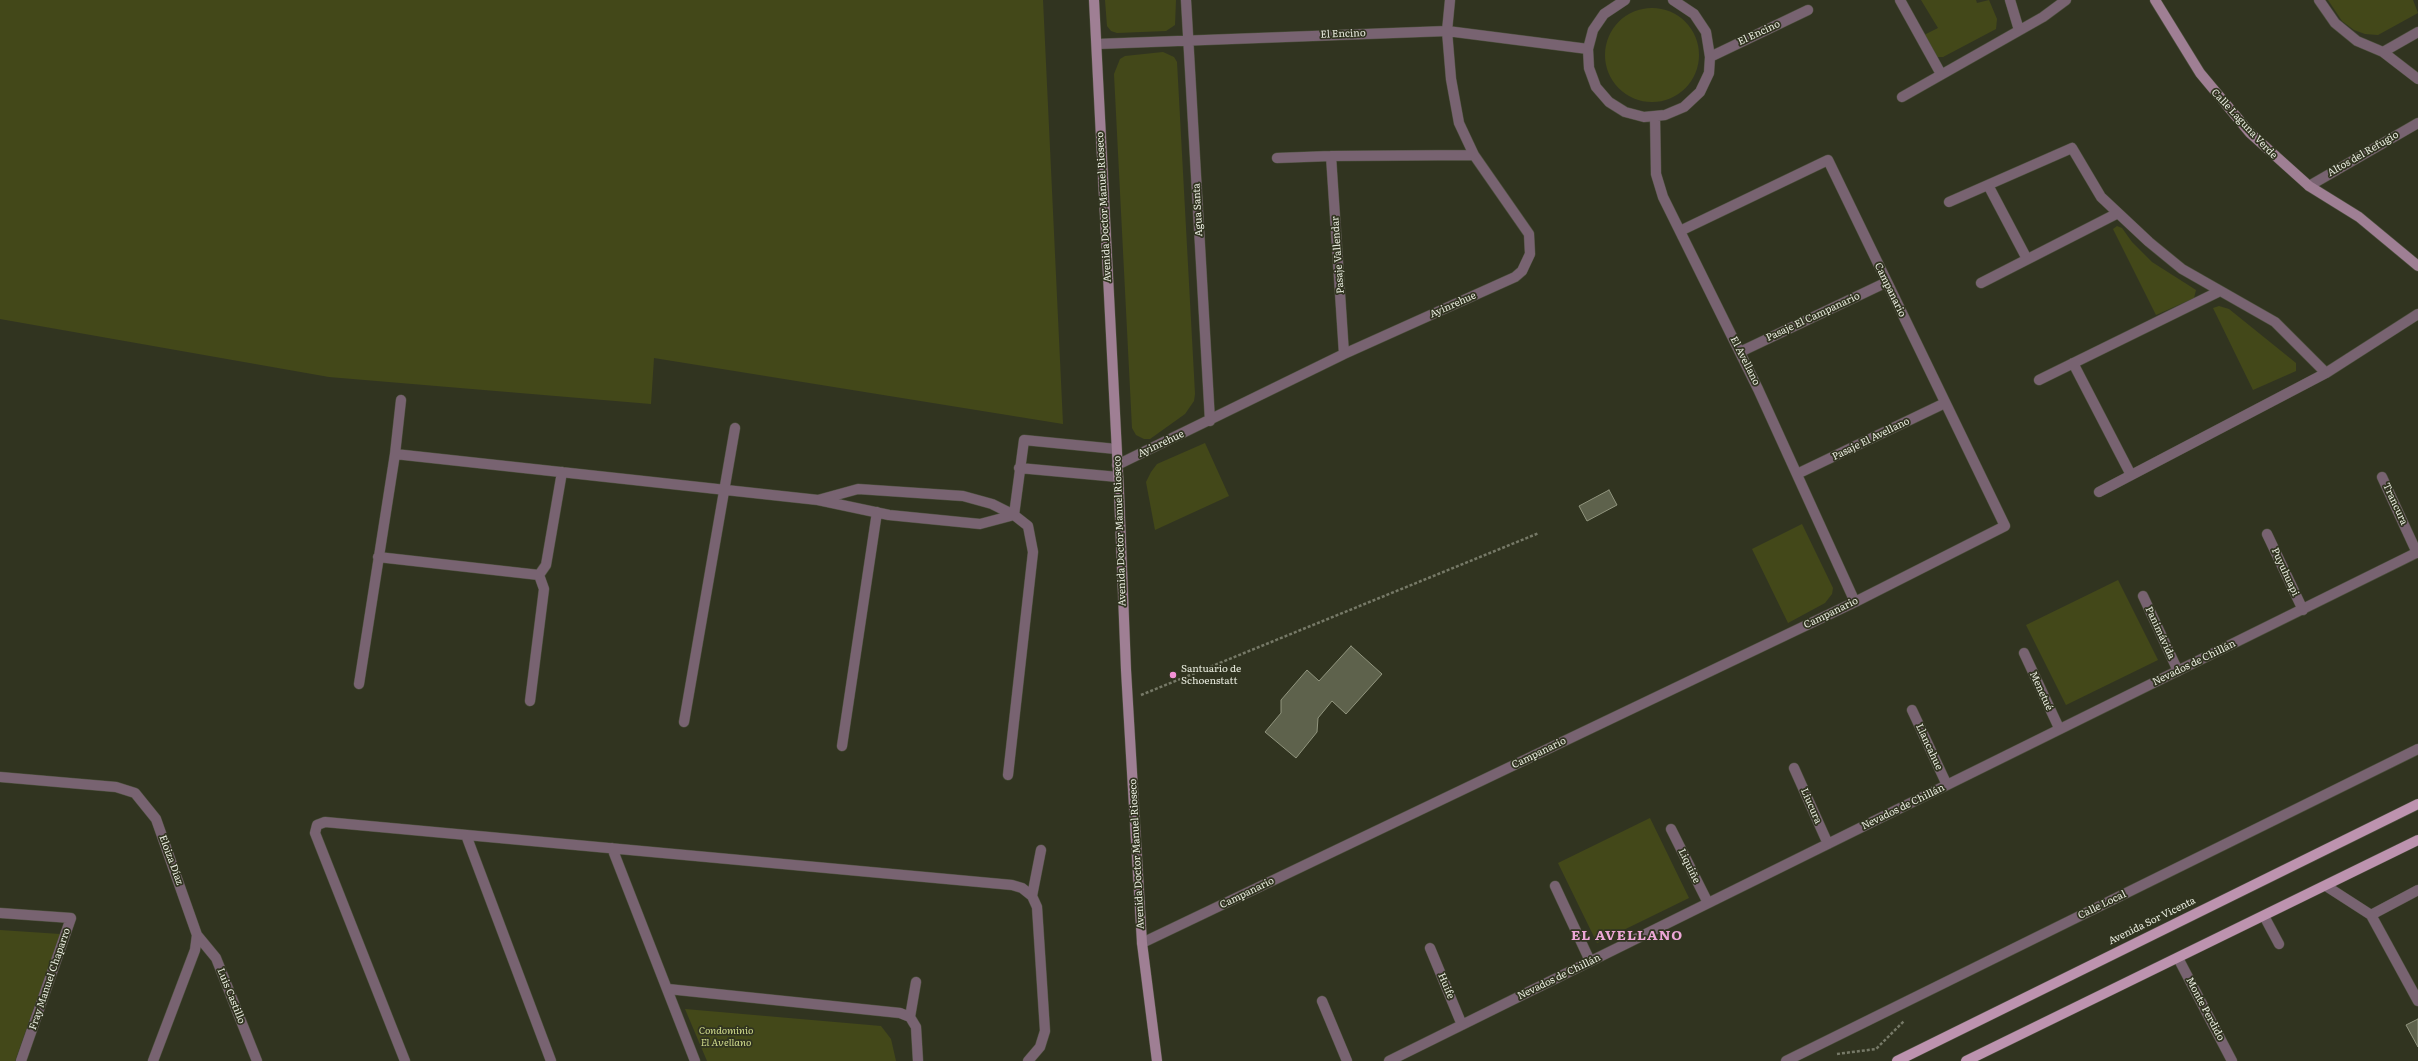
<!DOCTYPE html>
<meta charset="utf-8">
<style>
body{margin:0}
canvas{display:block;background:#313420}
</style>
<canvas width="2418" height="1061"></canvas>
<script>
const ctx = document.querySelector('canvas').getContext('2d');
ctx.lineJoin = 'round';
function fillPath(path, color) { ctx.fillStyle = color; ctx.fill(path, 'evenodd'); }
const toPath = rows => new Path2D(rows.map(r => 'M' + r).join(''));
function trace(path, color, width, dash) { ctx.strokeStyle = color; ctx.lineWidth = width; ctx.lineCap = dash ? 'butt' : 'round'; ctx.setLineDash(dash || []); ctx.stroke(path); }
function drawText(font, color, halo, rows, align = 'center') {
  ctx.font = font + ' Literata,serif'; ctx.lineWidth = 3.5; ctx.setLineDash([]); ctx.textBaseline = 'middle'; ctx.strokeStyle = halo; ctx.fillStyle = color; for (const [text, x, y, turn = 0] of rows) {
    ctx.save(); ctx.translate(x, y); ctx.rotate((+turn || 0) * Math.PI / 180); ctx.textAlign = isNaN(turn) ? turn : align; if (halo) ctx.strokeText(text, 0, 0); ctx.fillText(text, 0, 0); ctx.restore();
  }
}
const green = toPath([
 [0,0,1043,0,1063,424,654,358,651,404,329,377,0,319],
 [1105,0,1176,0,1175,25,1166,31,1117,33,1111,31,1107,26],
 [1921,0,1976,0,1977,3,1989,0,1997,19,1996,29,1943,57,1934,57,1924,35,1938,28],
 [2328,0,2413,0,2418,13,2378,35,2365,34,2354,30,2342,21],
 '1605 55a47 47 0 1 1 94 0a47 47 0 1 1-94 0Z',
 [1163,52,1174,57,1177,62,1195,394,1194,401,1185,414,1150,439,1144,439,1136,435,1132,428,1114,74,1120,59,1125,56],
 [2117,226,2122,228,2132,242,2152,262,2196,290,2194,298,2156,315,2113,229],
 [2219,306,2229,309,2296,363,2296,371,2253,390,2213,308],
 [1205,443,1229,496,1155,530,1146,482,1151,472,1157,464],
 [1802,524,1833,588,1832,594,1825,603,1788,623,1752,549],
 [2118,580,2158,660,2066,705,2026,625],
 [1650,818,1689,898,1597,943,1558,863],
 [0,930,60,934,15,1061,0,1061],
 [685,1009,881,1026,891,1039,896,1061,707,1061]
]);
const building = toPath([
 [1609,490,1617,505,1587,521,1579,506,1609,490],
 [1351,646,1382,674,1346,714,1332,701,1318,718,1317,732,1296,758,1265,732,1281,713,1281,700,1307,670,1319,681,1351,646],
 [2418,1019,2418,1047,2406,1025,2418,1019]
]);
const path = toPath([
 [1141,695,1539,533],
 [1837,1054,1876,1049,1904,1021]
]);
const lane = toPath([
 [2326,886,2371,915,2418,890],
 [2371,915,2418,1001],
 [2264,916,2279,944]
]);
const street = toPath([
 [1186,0,1210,421],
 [1625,0,1604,14,1593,30,1588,49,1589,68,1596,87,1609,102,1625,112,1644,117,1665,115,1684,107,1700,92,1709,73,1710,57,1706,32,1694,14,1673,0],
 [1900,0,1941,74],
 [2010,0,2019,30],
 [2319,0,2335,23,2357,41,2383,52,2418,79],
 [1097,44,1447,31,1588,49],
 [2383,52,2418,32],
 [1710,57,1808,10],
 [1902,97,2043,17,2066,0],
 [1655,116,1656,174,1663,197,1758,389,1855,602],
 [1277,158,1331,156],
 [1988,185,2027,259],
 [2309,186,2418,123],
 [1949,202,2072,148,2101,197,2149,242,2182,269,2275,322,2326,373],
 [1981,283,2118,213],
 [1740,352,1887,282],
 [1344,354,1331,156,1474,155],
 [2073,363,2131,475],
 [2039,380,2220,291],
 [395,454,818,500],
 [1117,465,1344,354,1515,277,1522,271,1530,254,1529,234,1474,155,1459,123,1451,79,1447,31,1450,0],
 [1019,468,1118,477],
 [1797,474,1945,403],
 [2382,477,2417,553],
 [2099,492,2326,373,2418,314],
 [1014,515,1024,440,1116,449],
 [2267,534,2303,610],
 [378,557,539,575,544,589,530,701],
 [539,575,546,565,562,472],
 [2143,596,2178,671],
 [2024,653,2059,728],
 [359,684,395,454,401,400],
 [1912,710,1947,785],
 [684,722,735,428],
 [842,746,877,512],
 [1794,768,1828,844],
 [1008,775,1033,552,1028,526,1014,515,992,504,963,496,858,489,818,500,889,515,980,524,1014,515],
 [0,777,116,787,135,793,156,819,197,935,195,950,153,1061],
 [1671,829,1708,903],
 [466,835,551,1061],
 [612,848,695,1061],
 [1555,886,1590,961],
 [1032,896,1041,850],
 [0,913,71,918,21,1061],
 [197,935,216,958,257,1061],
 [1142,943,1855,602,2005,526,1828,160,1680,231],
 [1430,948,1462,1025],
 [2178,958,2232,1061],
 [668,989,900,1013,910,1017,916,1027,918,1061],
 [1322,1001,1347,1061],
 [910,1017,916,982],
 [405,1061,315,833,317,825,325,822,1012,885,1022,888,1032,896,1037,907,1045,1031,1040,1047,1028,1061],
 [1389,1061,2418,552],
 [1786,1061,2418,749]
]);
const secondary = toPath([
 [1094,0,1119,492,1126,670,1142,943,1157,1061],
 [2155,0,2200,73,2250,133,2309,186,2359,217,2418,266]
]);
const primary = toPath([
 [1897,1061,2418,804],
 [1966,1061,2418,840]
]);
const markers = [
 [1173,675,4,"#f391d6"]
];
const streetNames = [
 ["El Encino",1759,33,-25],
 ["El Encino",1343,34,-2],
 ["Calle Laguna Verde",2244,124,47],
 ["Altos del Refugio",2363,154,-30],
 ["Avenida Doctor Manuel Rioseco",1104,207,-93],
 ["Agua Santa",1198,210,-93],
 ["Pasaje Vallendar",1338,255,-94],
 ["Campanario",1890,290,64],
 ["Ayinrehue",1453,305,-24],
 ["Pasaje El Campanario",1813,317,-25],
 ["El Avellano",1745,361,63],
 ["Pasaje El Avellano",1871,439,-26],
 ["Ayinrehue",1161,444,-25],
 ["Trancura",2395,504,65],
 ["Avenida Doctor Manuel Rioseco",1120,531,-92],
 ["Puyuhuapi",2285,572,65],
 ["Campanario",1831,613,-26],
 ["Panimávida",2160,633,65],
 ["Nevados de Chillán",2194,663,-26],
 ["Menetué",2041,691,65],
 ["Llancahue",1929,747,65],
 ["Campanario",1539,753,-26],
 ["Liucura",1811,806,66],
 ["Nevados de Chillán",1903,807,-26],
 ["Avenida Doctor Manuel Rioseco",1137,854,-93],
 ["Eloiza Díaz",171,860,70],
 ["Liquiñe",1689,866,64],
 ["Campanario",1247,893,-26],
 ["Calle Local",2102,905,-26],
 ["Avenida Sor Vicenta",2152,921,-26],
 ["Nevados de Chillán",1559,977,-26],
 ["Fray Manuel Chaparro",50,979,-71],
 ["Huife",1446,986,67],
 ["Luis Castillo",231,996,68],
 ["Monte Perdido",2205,1009,62]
];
const poiNames = [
 ["Santuario de",1181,669],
 ["Schoenstatt",1181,681]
];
const parkNames = [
 ["Condominio",726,1031],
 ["El Avellano",726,1043]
];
const districtNames = [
 ["EL AVELLANO",1627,936]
];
fillPath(green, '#434819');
fillPath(building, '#5e624c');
trace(building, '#91957e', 1);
trace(lane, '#4e513f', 11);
trace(street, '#4e513f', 11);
trace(secondary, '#4e513f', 11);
trace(primary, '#4e513f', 11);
trace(path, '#767967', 2.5, [3, 2]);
trace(lane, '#786371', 10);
trace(street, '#786371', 10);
trace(secondary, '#9f7f94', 10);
trace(primary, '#bd93af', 10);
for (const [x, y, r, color] of markers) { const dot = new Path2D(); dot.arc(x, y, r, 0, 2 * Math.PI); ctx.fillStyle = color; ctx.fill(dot); trace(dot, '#313420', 1.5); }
drawText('10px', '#e9ecdf', '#313420', streetNames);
drawText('10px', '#e9ecdf', '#313420', poiNames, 'left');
drawText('italic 10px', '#cfda8b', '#313420', parkNames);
ctx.letterSpacing = '1px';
drawText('bold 14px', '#eca7d6', '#313420', districtNames);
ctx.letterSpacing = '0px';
</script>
